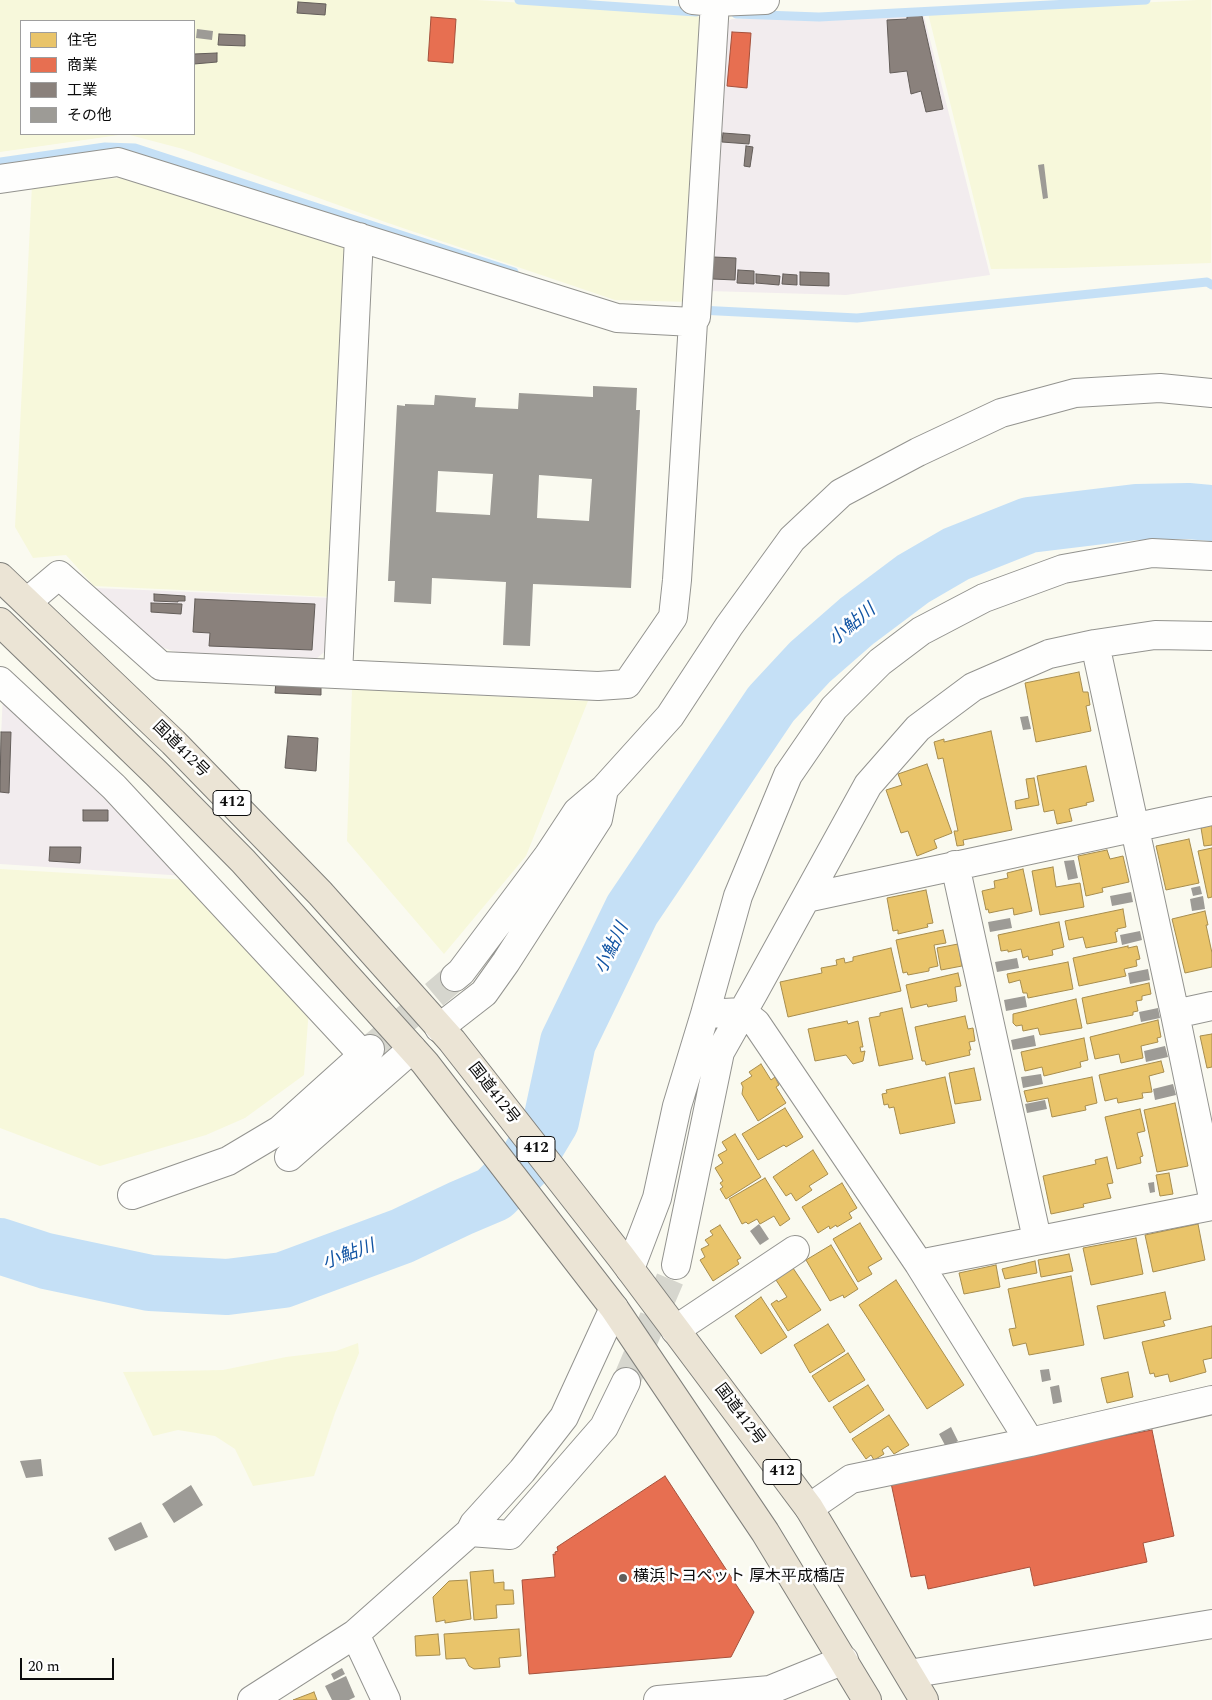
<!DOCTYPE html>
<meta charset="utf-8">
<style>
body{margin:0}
#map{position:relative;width:1212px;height:1700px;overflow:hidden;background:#fafaf0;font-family:Spectral,"Noto Sans JP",serif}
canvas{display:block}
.legend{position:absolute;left:20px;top:20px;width:175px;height:115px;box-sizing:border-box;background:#fff;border:1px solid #9e9e9e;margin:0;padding:6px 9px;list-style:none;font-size:15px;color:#0c0c0c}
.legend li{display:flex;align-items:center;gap:10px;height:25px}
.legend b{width:25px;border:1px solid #9e9e9e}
.scale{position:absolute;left:20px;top:1658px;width:94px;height:22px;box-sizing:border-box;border:2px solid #0c0c0c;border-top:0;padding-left:6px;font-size:15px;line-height:18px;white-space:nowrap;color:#0c0c0c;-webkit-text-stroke:4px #fff;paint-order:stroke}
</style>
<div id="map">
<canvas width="1212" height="1700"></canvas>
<ul class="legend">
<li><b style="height:14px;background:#e9c46a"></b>住宅</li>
<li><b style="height:14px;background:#e76f51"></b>商業</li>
<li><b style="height:14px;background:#8a817c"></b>工業</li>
<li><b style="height:14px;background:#9d9b96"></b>その他</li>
</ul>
<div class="scale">20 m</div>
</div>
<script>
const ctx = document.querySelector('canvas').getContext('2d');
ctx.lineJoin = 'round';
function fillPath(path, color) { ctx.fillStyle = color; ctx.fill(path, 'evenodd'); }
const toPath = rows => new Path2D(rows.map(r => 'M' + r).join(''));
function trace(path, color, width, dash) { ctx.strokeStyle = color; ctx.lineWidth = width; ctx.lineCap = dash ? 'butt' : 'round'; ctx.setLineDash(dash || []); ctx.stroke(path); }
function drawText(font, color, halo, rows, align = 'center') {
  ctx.font = font + ' Spectral,"Noto Sans JP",serif'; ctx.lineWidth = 5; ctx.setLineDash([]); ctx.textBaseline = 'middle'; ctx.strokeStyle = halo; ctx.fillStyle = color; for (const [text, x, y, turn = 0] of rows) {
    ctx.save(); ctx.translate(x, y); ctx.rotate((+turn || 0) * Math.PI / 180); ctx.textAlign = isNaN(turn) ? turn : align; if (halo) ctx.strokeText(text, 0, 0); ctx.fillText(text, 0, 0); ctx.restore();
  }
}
const industrial = toPath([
 [924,16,990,275,846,295,708,291,720,25,732,19],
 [96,588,333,598,329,648,316,659,179,653,155,645],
 [3,694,186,876,0,864,0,758]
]);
const farmland = toPath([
 [0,0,477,0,696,14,708,26,689,302,615,300,388,223,183,149,126,134,0,152],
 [21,21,194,21,194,134,21,134],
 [1197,0,1211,0,1211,263,1064,268,991,269,928,13],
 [120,178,358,248,333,597,94,586,66,555,33,558,15,527,32,185],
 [352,689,588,701,526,856,444,954,347,841],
 [0,869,189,880,309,1008,304,1075,245,1118,206,1135,100,1166,0,1128],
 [358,1343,359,1353,335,1413,314,1476,253,1486,235,1449,215,1436,178,1430,153,1436,123,1372,223,1370,286,1357,336,1351]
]);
const homes = toPath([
 [1079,672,1083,692,1088,692,1090,705,1086,706,1091,731,1036,742,1025,683,1079,672],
 [991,731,1012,830,963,840,964,845,957,846,954,831,958,831,943,758,938,759,934,742,944,739,944,742,991,731],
 [927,764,952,833,934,840,937,848,917,856,908,831,901,833,886,790,902,785,898,774,927,764],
 [1086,766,1094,801,1086,803,1087,805,1069,809,1072,821,1057,824,1054,810,1044,812,1037,776,1086,766],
 [1034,778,1039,805,1016,809,1015,801,1029,798,1026,779,1034,778],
 [1212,825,1212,845,1204,846,1201,828,1212,825],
 [1189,839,1199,883,1166,890,1156,846,1189,839],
 [1212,848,1212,897,1208,898,1198,851,1212,848],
 [1107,850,1110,859,1123,856,1129,882,1102,888,1103,892,1086,896,1078,856,1107,850],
 [1053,867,1056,887,1080,883,1084,907,1040,915,1032,871,1053,867],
 [1023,869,1032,911,1014,915,1013,908,989,913,988,909,986,910,982,891,995,888,994,881,1008,878,1007,873,1023,869],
 [926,890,933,923,927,924,928,927,898,934,898,930,893,931,887,898,926,890],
 [1123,909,1126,927,1117,929,1118,931,1115,932,1117,942,1086,948,1083,937,1069,940,1065,921,1123,909],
 [1205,911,1208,925,1206,925,1212,953,1212,967,1185,973,1172,919,1205,911],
 [1059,922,1064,947,1052,950,1053,955,1029,960,1028,956,1023,958,1021,949,1008,952,1008,950,1001,951,998,935,1059,922],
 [943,930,946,943,934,945,938,966,929,968,929,971,908,975,907,972,903,973,896,940,943,930],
 [958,944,962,966,941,970,937,948,958,944],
 [1128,946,1128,948,1137,946,1140,959,1136,960,1137,966,1124,969,1126,976,1079,986,1073,958,1128,946],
 [891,948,901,991,788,1017,780,982,822,973,821,968,837,965,836,960,844,958,845,963,853,961,853,957,891,948],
 [1068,962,1073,989,1028,998,1027,993,1023,993,1020,980,1009,983,1007,974,1068,962],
 [958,973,961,986,955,987,957,1001,928,1007,927,1004,911,1008,906,985,958,973],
 [1149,983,1151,994,1142,996,1142,1000,1136,1001,1138,1011,1133,1012,1133,1015,1087,1024,1082,998,1149,983],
 [1076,999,1082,1028,1040,1035,1038,1028,1023,1031,1022,1025,1016,1026,1013,1023,1013,1014,1076,999],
 [902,1008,913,1059,879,1066,869,1018,880,1016,880,1013,902,1008],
 [965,1016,968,1029,973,1028,975,1041,969,1042,971,1050,969,1050,970,1055,926,1065,925,1061,922,1061,915,1027,965,1016],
 [1158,1020,1161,1037,1157,1038,1158,1042,1141,1046,1143,1058,1121,1063,1119,1054,1095,1059,1090,1037,1158,1020],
 [847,1021,848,1024,858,1021,863,1047,860,1047,861,1052,865,1051,863,1061,853,1064,846,1055,815,1061,808,1029,847,1021],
 [1212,1034,1212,1067,1207,1068,1200,1036,1212,1034],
 [1084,1038,1088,1060,1080,1062,1081,1067,1044,1076,1042,1067,1025,1071,1021,1052,1084,1038],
 [1161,1061,1164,1072,1149,1076,1152,1092,1142,1093,1143,1098,1118,1103,1117,1098,1105,1101,1099,1075,1161,1061],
 [761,1064,771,1080,775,1077,779,1085,776,1087,786,1103,758,1121,742,1094,743,1087,741,1083,752,1076,749,1072,761,1064],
 [974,1068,981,1100,955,1104,949,1073,974,1068],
 [945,1077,955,1123,900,1134,894,1107,889,1108,888,1104,884,1105,882,1094,887,1093,886,1090,945,1077],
 [1092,1077,1097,1103,1085,1106,1086,1110,1052,1117,1048,1098,1027,1102,1024,1091,1092,1077],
 [1175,1103,1188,1166,1157,1172,1144,1110,1175,1103],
 [785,1108,803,1137,786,1147,784,1145,758,1160,742,1134,785,1108],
 [1140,1109,1145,1131,1137,1133,1143,1156,1140,1157,1141,1163,1117,1169,1105,1117,1140,1109],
 [735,1134,761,1177,726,1199,720,1189,723,1187,720,1183,723,1181,715,1168,723,1163,718,1155,727,1150,722,1142,735,1134],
 [813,1150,828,1174,809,1186,812,1190,796,1201,791,1193,786,1196,773,1177,813,1150],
 [1107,1157,1113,1183,1107,1184,1111,1198,1083,1204,1084,1207,1051,1214,1043,1176,1096,1164,1095,1160,1107,1157],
 [1169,1173,1173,1194,1160,1196,1156,1175,1169,1173],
 [765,1178,790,1219,780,1226,774,1216,760,1224,757,1219,748,1224,746,1222,742,1224,729,1199,765,1178],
 [842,1183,857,1208,849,1213,852,1218,837,1227,836,1225,830,1229,829,1226,818,1233,802,1207,842,1183],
 [860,1223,882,1259,868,1267,872,1274,858,1282,833,1239,860,1223],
 [1198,1224,1205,1260,1153,1272,1145,1235,1198,1224],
 [720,1225,741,1258,737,1260,739,1264,713,1281,700,1260,705,1257,701,1249,709,1245,705,1240,713,1235,710,1231,720,1225],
 [1136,1238,1143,1274,1091,1285,1083,1248,1136,1238],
 [831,1245,858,1289,844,1298,843,1295,830,1301,806,1260,831,1245],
 [1069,1254,1073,1271,1041,1277,1038,1260,1069,1254],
 [1035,1261,1037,1273,1005,1279,1002,1269,1035,1261],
 [996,1265,1000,1287,964,1294,959,1273,996,1265],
 [793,1268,821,1310,788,1331,771,1304,777,1300,778,1302,787,1297,776,1280,793,1268],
 [1071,1276,1084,1345,1029,1355,1026,1343,1013,1346,1009,1329,1016,1328,1008,1289,1071,1276],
 [896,1280,964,1385,927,1409,859,1305,896,1280],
 [1165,1292,1171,1319,1163,1321,1165,1326,1104,1339,1097,1306,1165,1292],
 [761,1297,787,1337,761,1354,735,1316,761,1297],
 [828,1324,845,1351,810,1373,794,1345,828,1324],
 [1212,1326,1212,1358,1203,1360,1206,1372,1170,1382,1168,1374,1155,1377,1154,1373,1150,1374,1142,1342,1212,1326],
 [848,1353,865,1380,829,1402,812,1376,848,1353],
 [1128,1372,1133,1397,1107,1403,1101,1378,1128,1372],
 [868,1385,884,1410,850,1433,833,1407,868,1385],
 [889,1415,909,1445,894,1454,888,1446,882,1450,884,1454,874,1460,871,1455,866,1459,852,1439,889,1415],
 [493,1570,494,1583,504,1582,504,1590,513,1590,514,1604,496,1605,497,1618,474,1620,470,1572,493,1570],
 [467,1580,471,1619,445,1623,445,1620,436,1622,433,1597,449,1581,467,1580],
 [519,1629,521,1656,499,1658,500,1667,474,1669,469,1666,465,1658,446,1659,444,1634,519,1629],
 [438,1634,440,1655,416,1656,415,1636,438,1634],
 [314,1692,317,1700,293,1700,314,1692]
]);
const shops = toPath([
 [431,17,456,19,453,63,428,61,431,17],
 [732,32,751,33,747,88,727,86,732,32],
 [1152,1430,1174,1536,1143,1543,1147,1562,1034,1586,1030,1567,928,1589,925,1575,911,1577,891,1483,1017,1456,1152,1430],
 [665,1476,754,1612,731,1657,529,1674,522,1580,555,1577,553,1554,555,1555,555,1552,558,1551,557,1547,665,1476]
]);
const industry = toPath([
 [298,2,326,4,325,15,297,13,298,2],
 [907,14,922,16,943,109,926,112,921,91,911,94,907,71,890,73,887,20,907,19,907,14],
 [219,34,245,35,245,46,218,45,219,34],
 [217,53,217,62,194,64,194,54,217,53],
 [723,133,750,135,749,144,722,142,723,133],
 [746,146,753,147,750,167,744,166,746,146],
 [713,257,736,258,735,280,713,279,713,257],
 [738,270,754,271,754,284,737,283,738,270],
 [800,272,829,273,829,286,800,285,800,272],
 [756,274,780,276,779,285,756,283,756,274],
 [783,274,797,275,797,285,782,284,783,274],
 [154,594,185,596,185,601,178,601,178,602,154,601,154,594],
 [195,599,315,604,312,650,209,646,210,633,193,632,195,599],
 [151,603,182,604,181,614,151,612,151,603],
 [276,681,321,684,321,695,275,693,276,681],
 [1,732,11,732,9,793,0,792,1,732],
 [288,736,318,738,316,771,285,768,288,736],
 [83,810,108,810,108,821,83,821,83,810],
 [50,847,81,847,80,863,49,861,50,847]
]);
const stream = toPath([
 [519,0,696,12],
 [736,14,819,17,1146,0],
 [0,162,105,147,135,148,514,272],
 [699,310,857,318,1207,282,1212,285]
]);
const river = toPath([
 [0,1246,46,1261,150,1283,227,1287,283,1280,402,1236,461,1208,494,1194,527,1161,551,1121,568,1042,632,910,771,704,810,662,857,621,913,579,956,554,1029,525,1136,512,1188,511,1212,513]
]);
const building = toPath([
 [197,29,213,31,212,40,196,38],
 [1044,164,1048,198,1043,199,1038,165],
 [593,386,637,388,636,410,640,410,631,588,533,584,530,646,503,645,506,582,432,578,431,604,394,602,395,581,388,581,397,405,405,406,405,404,434,405,435,395,476,398,475,407,518,409,519,393,593,397],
 [438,471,493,474,490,515,436,512],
 [539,475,592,479,589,521,537,518],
 [1028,716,1031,729,1023,730,1020,717],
 [1074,860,1078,878,1068,880,1064,861],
 [1200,886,1202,894,1193,896,1191,888],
 [1131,892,1133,902,1112,906,1110,896],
 [1203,896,1205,909,1192,911,1190,899],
 [1010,918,1012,928,990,932,988,922],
 [1140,931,1142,940,1122,945,1120,935],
 [1017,958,1019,968,997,972,995,962],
 [1148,969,1150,980,1130,984,1128,973],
 [1025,996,1027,1007,1006,1011,1004,1000],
 [1158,1008,1160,1018,1141,1022,1139,1012],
 [1034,1035,1036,1046,1013,1050,1011,1040],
 [1165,1046,1168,1057,1146,1062,1144,1051],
 [1041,1074,1043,1084,1023,1088,1021,1077],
 [1173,1084,1176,1095,1155,1100,1153,1089],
 [1045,1100,1047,1109,1027,1113,1025,1104],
 [1154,1182,1155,1192,1150,1193,1148,1183],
 [759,1224,769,1239,760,1245,750,1231],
 [1049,1369,1051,1380,1042,1382,1040,1370],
 [1059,1385,1062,1402,1053,1404,1050,1387],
 [951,1427,958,1441,946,1447,939,1434],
 [41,1459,43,1476,26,1478,20,1461],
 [191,1485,203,1505,174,1523,162,1504],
 [141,1522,148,1537,115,1551,108,1538],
 [342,1668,345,1674,334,1680,331,1674],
 [346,1676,355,1697,349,1700,332,1700,325,1686]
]);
const minorTunnel = toPath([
 [370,1049,455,977],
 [626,1382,676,1265]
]);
const minor = toPath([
 [693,0,715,2,765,0],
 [0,179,118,162,617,318,693,322],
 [27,602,59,575,161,666,598,686,627,684,673,617,677,580,693,322,696,317,715,2],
 [1095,644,1175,1014,1212,1193],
 [338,674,359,237],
 [0,681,114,787,363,1055],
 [955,865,1037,1239],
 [806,898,1212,811],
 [455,977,461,972,548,856,577,812,604,789],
 [705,1014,738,896,788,775,834,708,880,662,921,631,984,598,1063,569,1152,553,1212,556],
 [1175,1014,1212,1006],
 [439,1028,484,993,506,962,598,819,604,789,670,716,729,626,792,539,841,493,918,452,1001,413,1075,393,1160,388,1212,393],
 [289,1157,412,1049],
 [132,1195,228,1161,280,1130,370,1049],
 [919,1264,1212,1206],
 [676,1265,720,1052,754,992,868,785,918,728,973,687,1049,654,1095,644,1155,635,1212,636],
 [630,1269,657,1198,677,1106,705,1014,742,1012,756,1023,919,1264,1030,1442],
 [675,1330,795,1250],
 [809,1508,851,1479,1030,1442,1212,1400],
 [470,1532,510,1535,604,1427,626,1382],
 [355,1634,386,1700],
 [909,1674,1212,1624],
 [252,1700,355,1634,470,1532,474,1524,522,1471,564,1417,614,1308],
 [658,1700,770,1690,844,1660]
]);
const trunk = toPath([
 [0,577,173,742,320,893,452,1041,621,1257,809,1508,924,1700],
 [0,622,157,774,243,861,425,1063,614,1308,765,1532,867,1700]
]);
const markers = [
 [623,1578,5,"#5f5f5c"]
];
const shields = [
 [232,803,38],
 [536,1149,38],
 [782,1472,38]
];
const shieldNames = [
 ["412",232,803],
 ["412",536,1149],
 ["412",782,1472]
];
const streetNames = [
 ["国道412号",180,750,45],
 ["国道412号",493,1094,52],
 ["国道412号",739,1415,53]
];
const poiNames = [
 ["横浜トヨペット 厚木平成橋店",633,1578]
];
const waterNames = [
 ["小鮎川",853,626,-40],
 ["小鮎川",613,949,-64],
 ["小鮎川",349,1256,-20]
];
fillPath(industrial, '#f2ecee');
fillPath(farmland, '#f7f8db');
fillPath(homes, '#e9c46a');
trace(homes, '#a78d4e', 1);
fillPath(shops, '#e76f51');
trace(shops, '#a5513c', 1);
fillPath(industry, '#8a817c');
trace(industry, '#645e5a', 1);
trace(stream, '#c5e0f6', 9);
trace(river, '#c5e0f6', 56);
fillPath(building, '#9d9b96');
trace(minorTunnel, '#d6d6ce', 28, [28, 14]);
trace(minor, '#93938f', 30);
trace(trunk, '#80807c', 30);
trace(minor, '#fefefd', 28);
trace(trunk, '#ebe4d5', 28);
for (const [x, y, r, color] of markers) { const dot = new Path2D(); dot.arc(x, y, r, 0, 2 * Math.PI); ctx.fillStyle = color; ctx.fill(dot); trace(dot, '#fff', 2); }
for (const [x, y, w] of shields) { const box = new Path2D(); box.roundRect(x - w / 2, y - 12.5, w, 25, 4); ctx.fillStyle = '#fff'; ctx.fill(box); trace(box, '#0c0c0c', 1); }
drawText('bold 15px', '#0c0c0c', null, shieldNames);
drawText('16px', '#0c0c0c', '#fff', streetNames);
drawText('16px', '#0c0c0c', '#fff', poiNames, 'left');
drawText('italic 18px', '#1154a3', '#fff', waterNames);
</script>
